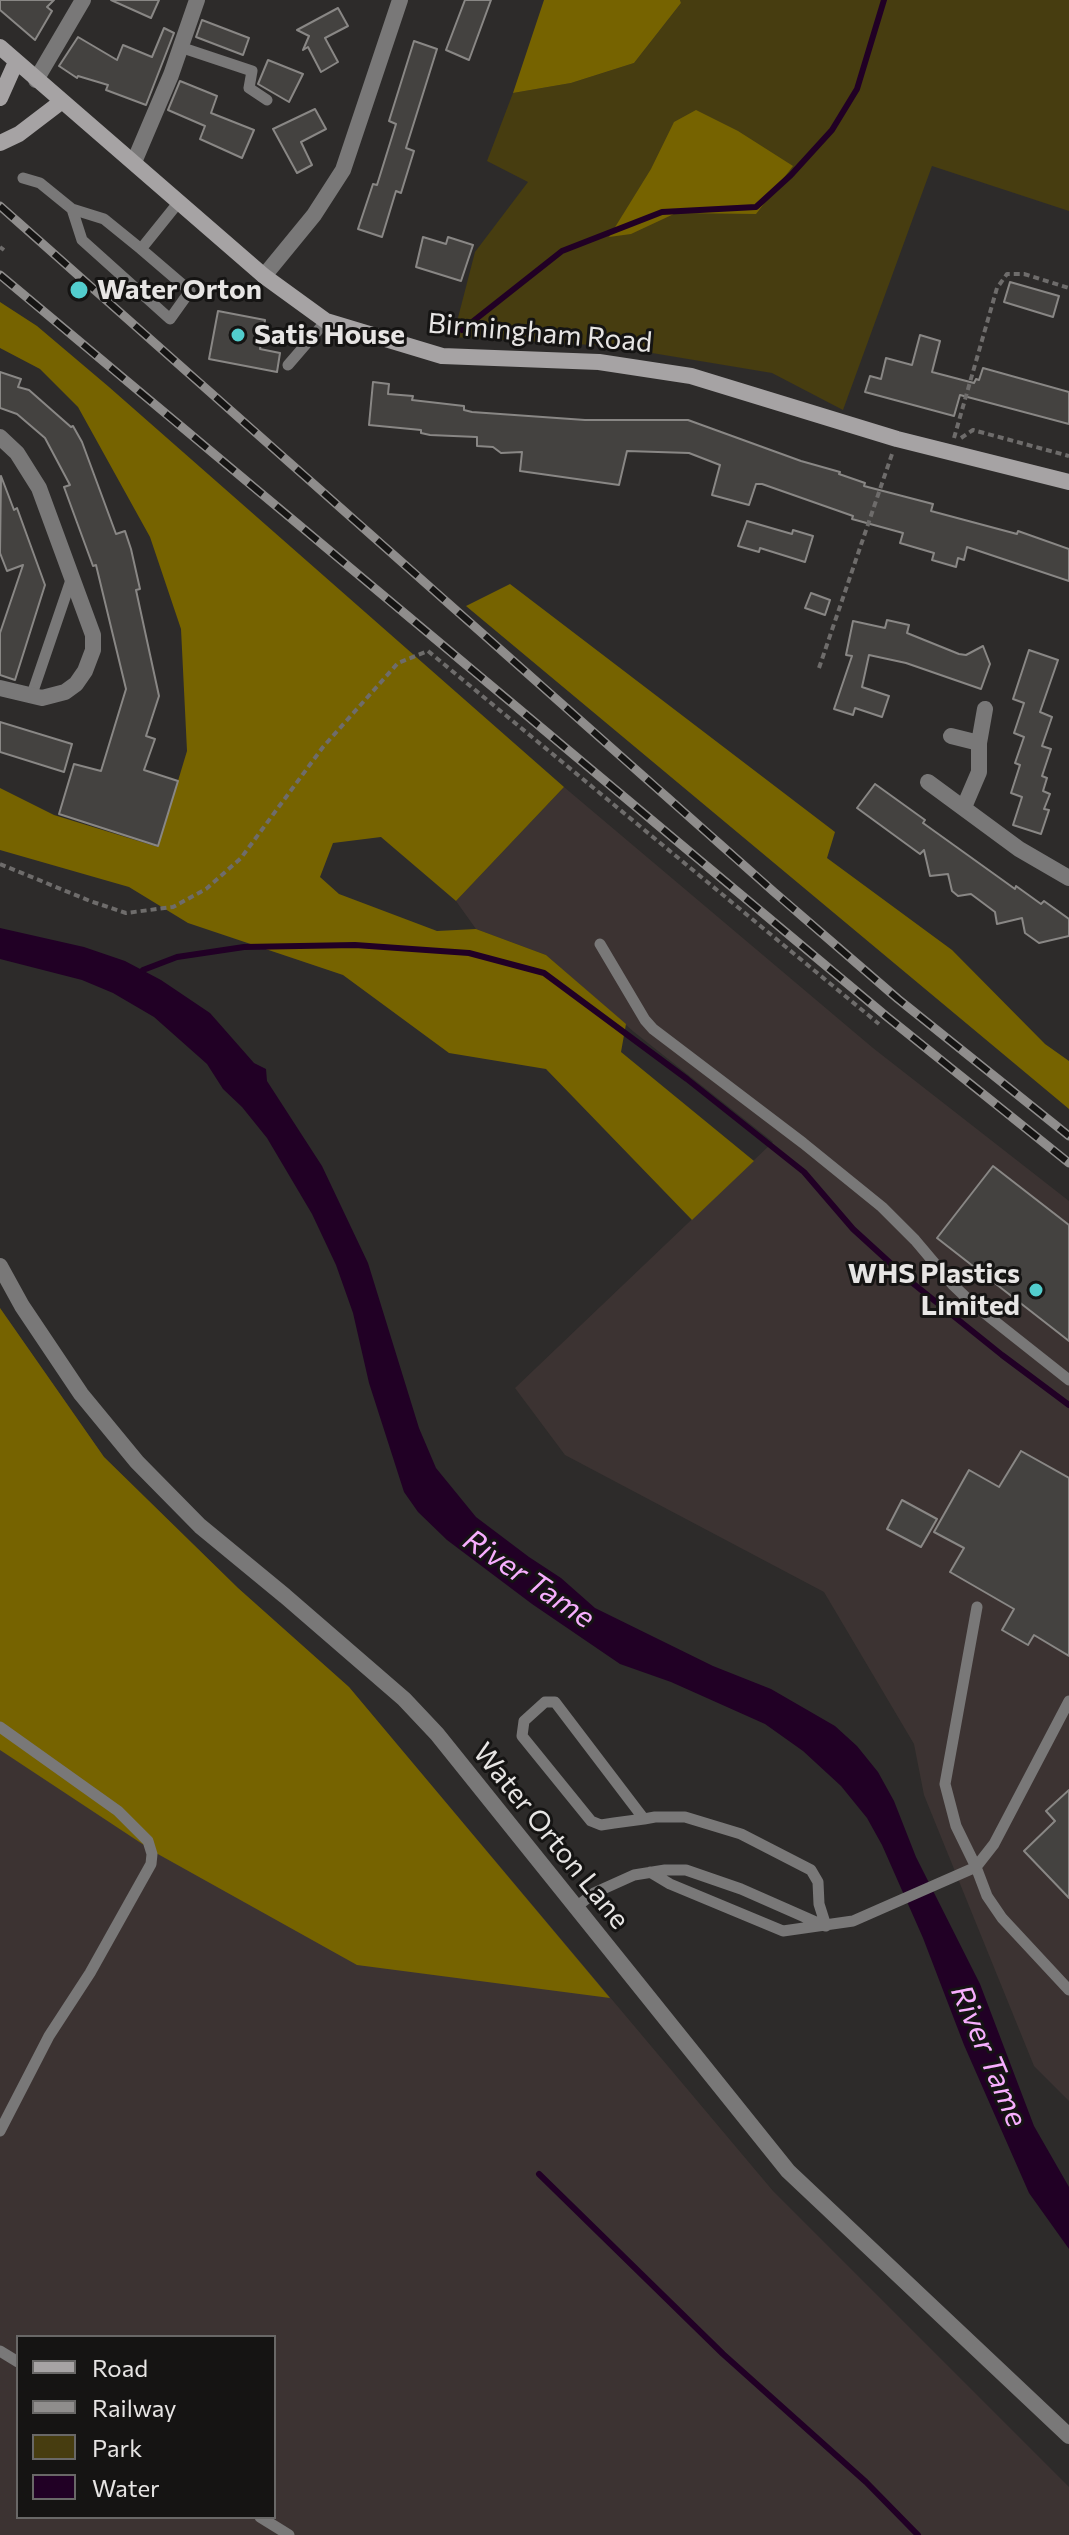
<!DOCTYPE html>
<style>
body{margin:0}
#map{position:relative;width:1069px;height:2535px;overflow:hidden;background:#2d2b2a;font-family:Commissioner,sans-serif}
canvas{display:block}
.legend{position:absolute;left:16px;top:2335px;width:260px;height:184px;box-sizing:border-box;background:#151413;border:2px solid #696867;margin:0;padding:10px 14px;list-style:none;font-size:24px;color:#e7e5e4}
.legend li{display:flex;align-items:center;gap:16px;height:40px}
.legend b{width:40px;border:2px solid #696867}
</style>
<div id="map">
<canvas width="1069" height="2535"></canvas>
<ul class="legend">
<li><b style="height:10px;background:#a6a3a4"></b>Road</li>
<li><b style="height:10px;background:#8f8d8c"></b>Railway</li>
<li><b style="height:22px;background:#473d10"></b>Park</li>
<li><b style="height:22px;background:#210025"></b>Water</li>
</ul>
</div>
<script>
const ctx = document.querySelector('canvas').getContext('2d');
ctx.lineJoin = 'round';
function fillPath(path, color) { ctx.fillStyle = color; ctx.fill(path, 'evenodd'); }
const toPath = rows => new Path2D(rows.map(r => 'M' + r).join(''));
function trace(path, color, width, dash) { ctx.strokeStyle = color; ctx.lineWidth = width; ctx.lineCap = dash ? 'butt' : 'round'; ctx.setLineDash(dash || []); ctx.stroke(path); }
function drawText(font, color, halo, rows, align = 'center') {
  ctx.font = font + ' Commissioner,sans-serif'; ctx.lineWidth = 6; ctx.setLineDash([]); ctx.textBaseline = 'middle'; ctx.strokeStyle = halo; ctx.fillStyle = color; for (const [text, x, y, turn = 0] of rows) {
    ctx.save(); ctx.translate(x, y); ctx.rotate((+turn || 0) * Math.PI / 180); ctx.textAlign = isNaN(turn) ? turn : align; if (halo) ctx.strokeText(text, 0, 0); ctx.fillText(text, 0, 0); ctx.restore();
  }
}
const built = toPath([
 [564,787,873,1048,1069,1201,1069,2101,1034,2066,924,1795,914,1744,824,1592,565,1455,515,1388,773,1142,634,1032,546,955,476,929,456,901],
 [0,1308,104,1457,238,1588,349,1687,773,2191,1069,2487,1069,2535,0,2535],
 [18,2337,274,2337,274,2517,18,2517]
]);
const green = toPath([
 [680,0,1069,0,1069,211,932,166,843,410,772,373,610,346,453,337,475,252,528,182,487,161,513,93,571,83,634,63,681,3]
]);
const forest = toPath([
 [544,0,680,0,681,3,634,63,571,83,513,93],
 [696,110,738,131,793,166,756,214,676,213,631,234,609,237,651,169,674,122],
 [0,302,37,326,109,387,564,787,456,901,381,837,333,843,320,877,339,894,437,931,476,929,546,955,626,1024,621,1052,754,1161,692,1220,546,1069,449,1053,343,975,188,923,129,887,0,850,0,788,54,815,158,847,187,751,181,629,150,537,78,407,40,369,0,348],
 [510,584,835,832,827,858,952,950,1045,1044,1069,1061,1069,1109,466,606],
 [0,1308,104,1457,238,1588,349,1687,610,1998,357,1965,156,1853,0,1750]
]);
const water = toPath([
 [0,928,84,947,125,961,161,980,210,1013,254,1063,266,1069,267,1081,322,1166,368,1263,419,1428,436,1468,476,1517,529,1557,561,1578,595,1608,713,1666,771,1689,835,1726,857,1746,878,1772,894,1801,916,1857,980,1984,1034,2126,1069,2187,1069,2249,1029,2193,964,2045,923,1938,882,1845,867,1818,841,1786,803,1751,765,1724,671,1682,620,1664,532,1604,447,1540,418,1512,404,1492,369,1383,353,1313,336,1265,312,1214,267,1138,242,1107,223,1089,207,1064,154,1017,113,993,82,980,0,959]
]);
const stream = toPath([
 [462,330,562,251,662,212,756,207,791,175,832,130,857,89,884,0],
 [143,970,177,957,244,947,355,945,469,953,544,973,687,1079,804,1172,853,1229,910,1281,1002,1355,1069,1405],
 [539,2174,723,2354,866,2482,918,2535]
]);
const building = toPath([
 [0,0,54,0,47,7,52,11,35,40,0,10,0,0],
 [111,0,159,0,151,18,111,0],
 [465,0,491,0,469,60,446,50,465,0],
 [338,8,348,26,325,38,338,62,321,72,308,47,303,50,309,36,297,30,338,8],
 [202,20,249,38,243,55,196,37,202,20],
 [164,28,174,33,146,105,106,90,108,85,78,76,77,78,59,66,78,37,117,60,123,45,152,57,164,28],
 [414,41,437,49,406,148,414,151,401,193,396,191,382,237,358,229,373,184,377,185,396,124,389,121,414,41],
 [268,60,303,74,289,102,258,84,268,60],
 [180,81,217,96,211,113,254,130,242,158,200,139,205,126,168,110,180,81],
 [315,109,326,129,301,142,312,165,297,173,273,129,315,109],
 [423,237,446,244,448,237,473,245,461,281,416,267,423,237],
 [1010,282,1059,296,1053,317,1004,302,1010,282],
 [218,311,265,320,260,349,280,353,277,372,209,359,218,311],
 [920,335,940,341,932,372,974,383,976,379,979,380,983,368,1069,392,1069,424,960,395,954,416,865,392,870,376,881,379,886,358,912,365,920,335],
 [0,372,21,379,18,387,29,390,71,427,73,426,82,442,116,534,125,531,131,549,140,589,136,590,159,696,146,736,155,739,144,770,178,781,158,846,59,814,74,764,101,771,126,689,96,565,93,566,64,487,70,485,45,438,17,414,0,408,0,372],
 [373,382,389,384,388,394,413,396,412,400,464,406,464,410,472,412,585,420,688,420,801,461,840,472,839,474,865,483,864,486,933,504,931,511,1017,534,1018,531,1069,549,1069,581,967,547,964,560,958,558,956,567,932,560,934,553,900,543,903,533,852,519,853,516,762,484,756,484,749,505,712,495,720,465,689,453,627,451,619,485,520,471,522,452,501,453,493,447,477,446,477,437,430,435,421,433,421,430,369,425,373,382],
 [1,476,14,510,17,508,45,585,15,680,0,675,0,633,23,565,7,571,0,553,1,476],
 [747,521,792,534,793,530,813,536,805,562,760,548,759,552,738,546,747,521],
 [811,593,830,600,825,615,805,608,811,593],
 [887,620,909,625,907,633,959,654,966,655,983,646,990,664,981,689,906,663,869,655,862,687,889,696,882,717,855,708,853,715,834,709,852,656,846,655,853,621,885,628,887,620],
 [1029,650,1058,660,1040,712,1052,717,1042,746,1051,749,1042,776,1047,778,1043,791,1050,794,1044,809,1049,810,1041,834,1013,825,1022,797,1011,793,1020,765,1015,763,1024,737,1014,733,1024,703,1013,699,1029,650],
 [0,722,72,744,64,772,0,752,0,722],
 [875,784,925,820,923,823,1015,889,1016,886,1041,904,1044,901,1069,919,1069,936,1039,943,1025,933,1022,918,997,924,995,912,971,894,958,896,952,891,948,874,930,876,924,850,920,854,857,808,875,784],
 [993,1166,1069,1225,1069,1341,937,1238,993,1166],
 [1021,1451,1069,1478,1069,1656,1034,1635,1028,1645,1002,1630,1014,1609,950,1572,964,1548,934,1532,969,1470,999,1487,1021,1451],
 [902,1500,937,1519,921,1547,887,1529,902,1500],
 [1069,1790,1069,1898,1024,1851,1055,1821,1046,1811,1069,1790]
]);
const path = toPath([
 [0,247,4,250],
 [954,438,997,288,1007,274,1024,274,1069,288],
 [961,438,973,430,1069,456],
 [819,668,892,454],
 [0,864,90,901,126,913,173,907,206,889,241,858,323,747,398,663,428,651,879,1024]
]);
const service = toPath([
 [180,47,252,71,249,88,267,100],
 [23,178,40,183,72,209],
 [141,249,104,219,72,209,82,240,170,319,190,291,141,249,178,203],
 [288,365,326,321],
 [31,697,72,577],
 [600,944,645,1020,653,1029,803,1143,882,1207,915,1240,953,1285,973,1304,1069,1380],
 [977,1607,945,1784,956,1826,976,1867,987,1896,1002,1918,1069,1990],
 [0,1727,118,1811,148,1841,152,1854,151,1864,90,1973,49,2036,0,2131],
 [644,1819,555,1702,545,1702,524,1721,522,1736,591,1821,601,1825,614,1823,644,1819,655,1817,685,1817,741,1834,811,1870,818,1882,819,1904,826,1926],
 [650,1872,670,1884,783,1931,853,1921,976,1867,994,1844,1069,1701],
 [575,1908,594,1893,634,1875,665,1870,686,1870,741,1889,825,1926],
 [0,2351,18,2362],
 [260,2517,289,2535]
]);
const minor = toPath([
 [36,80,83,0],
 [134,162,171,75,197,0],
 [264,276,314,215,343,170,400,0],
 [0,437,17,453,39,488,93,635,93,650,85,671,76,684,65,692,42,698,0,688],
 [951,736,979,743],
 [928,782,1019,849,1069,878],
 [964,807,979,772,979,743,985,709]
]);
const tertiary = toPath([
 [0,1266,22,1306,81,1394,137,1462,200,1526,285,1596,404,1699,437,1734,788,2171,1069,2436]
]);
const secondary = toPath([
 [0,47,264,276,326,321,442,356,599,362,691,376,897,439,1069,482],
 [0,98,16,62],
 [0,143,19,134,61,102]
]);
const rail = toPath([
 [0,206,774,892,898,999,1069,1136],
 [0,275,886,1016,1069,1163]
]);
const markers = [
 [79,290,10,"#52cdcd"],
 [238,335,8,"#52cdcd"],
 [1036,1290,8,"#52cdcd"]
];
const poiNames = [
 ["Water Orton",97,290],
 ["Satis House",254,335],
 ["WHS Plastics",1020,1274,"right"],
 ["Limited",1020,1306,"right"]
];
const streetNames = [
 ["Birmingham Road",540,333,5],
 ["Water Orton Lane",551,1836,51]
];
const waterNames = [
 ["River Tame",529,1579,34],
 ["River Tame",989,2056,67]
];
fillPath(built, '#3c3332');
fillPath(green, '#473d10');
fillPath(forest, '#766300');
fillPath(water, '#210025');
trace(stream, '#210025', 6);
fillPath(building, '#444240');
trace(building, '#898785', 2);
trace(path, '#6e6c6b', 4, [6, 4]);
trace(service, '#797878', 11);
trace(minor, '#797878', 16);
trace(tertiary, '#797878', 16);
trace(secondary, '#a6a3a4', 16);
trace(rail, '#8f8d8c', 9);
trace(rail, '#151413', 6, [18]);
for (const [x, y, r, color] of markers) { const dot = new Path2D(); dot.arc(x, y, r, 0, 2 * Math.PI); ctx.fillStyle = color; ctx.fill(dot); trace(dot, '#151413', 3); }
drawText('bold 28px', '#e7e5e4', '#151413', poiNames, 'left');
drawText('28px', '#e7e5e4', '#151413', streetNames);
drawText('italic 30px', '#f7aefe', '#151413', waterNames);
</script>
